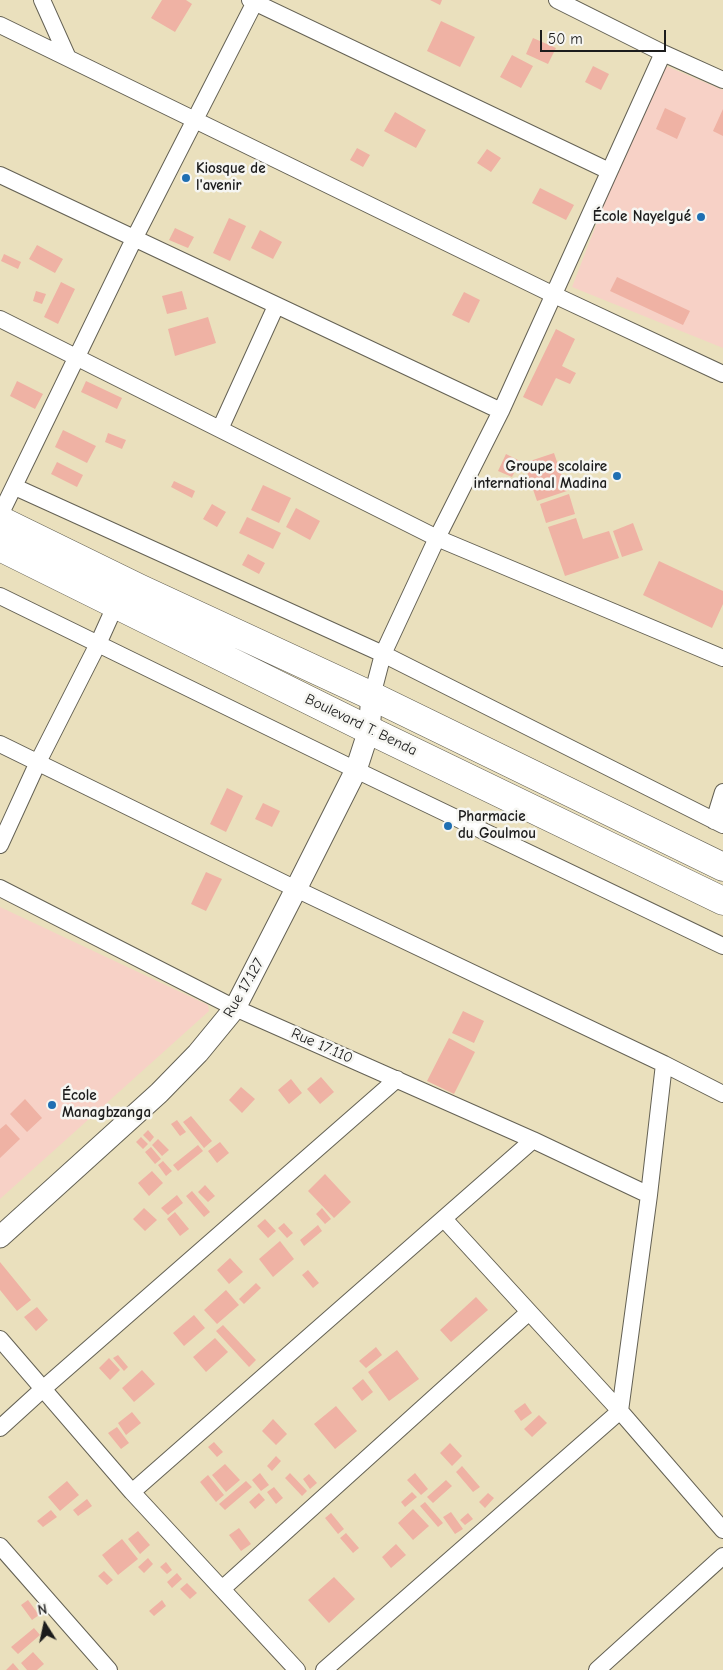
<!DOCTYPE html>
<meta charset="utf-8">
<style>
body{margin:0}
#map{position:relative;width:723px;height:1670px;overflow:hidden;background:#eae0bd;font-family:"Comic Neue",sans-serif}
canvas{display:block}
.north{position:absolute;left:20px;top:1600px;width:50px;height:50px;-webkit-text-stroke:4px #f6f6f2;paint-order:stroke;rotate:350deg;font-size:14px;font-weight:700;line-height:20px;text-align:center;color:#1c1c1c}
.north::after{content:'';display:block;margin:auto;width:18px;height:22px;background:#1c1c1c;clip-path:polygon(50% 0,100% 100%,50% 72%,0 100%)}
.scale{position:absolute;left:540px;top:30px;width:126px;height:22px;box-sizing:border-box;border:2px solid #1c1c1c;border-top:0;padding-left:6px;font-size:15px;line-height:18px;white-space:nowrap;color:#1c1c1c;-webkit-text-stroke:4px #f6f6f2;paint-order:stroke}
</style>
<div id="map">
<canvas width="723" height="1670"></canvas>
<div class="north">N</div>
<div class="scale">50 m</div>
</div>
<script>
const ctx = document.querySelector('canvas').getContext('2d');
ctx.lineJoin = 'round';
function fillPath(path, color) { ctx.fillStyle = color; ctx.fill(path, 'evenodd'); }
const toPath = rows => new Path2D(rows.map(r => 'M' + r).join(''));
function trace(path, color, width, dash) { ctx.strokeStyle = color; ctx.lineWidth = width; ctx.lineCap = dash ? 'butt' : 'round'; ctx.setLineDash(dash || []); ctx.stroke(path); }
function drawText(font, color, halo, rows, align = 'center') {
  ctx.font = font + ' "Comic Neue",sans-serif'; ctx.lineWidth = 5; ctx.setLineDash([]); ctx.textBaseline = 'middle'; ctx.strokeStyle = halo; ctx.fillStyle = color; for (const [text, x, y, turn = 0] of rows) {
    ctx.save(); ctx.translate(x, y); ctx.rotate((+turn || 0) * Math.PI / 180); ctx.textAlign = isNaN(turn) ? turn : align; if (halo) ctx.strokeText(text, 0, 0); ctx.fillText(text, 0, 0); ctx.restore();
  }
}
const built = toPath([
 [659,63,723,90,723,348,572,287],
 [0,907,208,1005,209,1011,0,1199]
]);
const building = toPath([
 [162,0,186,0,192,4,175,32,151,18],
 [430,0,442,0,440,5],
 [441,21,475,37,460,67,427,51],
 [533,38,556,48,548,64,526,54],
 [512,55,533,66,521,88,500,77],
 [593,66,609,74,601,90,585,82],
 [665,108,686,118,677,139,656,129],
 [723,109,723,136,713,131],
 [395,112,426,130,416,148,384,131],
 [357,148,370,155,363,167,350,160],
 [487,149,501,158,491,172,477,163],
 [540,188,574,205,566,220,532,203],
 [229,218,246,226,230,261,213,253],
 [175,228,194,237,188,248,169,240],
 [260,230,282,242,273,259,251,248],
 [37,245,63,259,55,273,29,259],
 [4,254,21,262,18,269,1,261],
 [617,277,690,311,683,325,610,291],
 [61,282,75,289,58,324,44,317],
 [36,291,46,294,42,304,33,301],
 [182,291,187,309,167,314,162,296],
 [464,292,480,300,469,323,452,315],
 [208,317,216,343,175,356,168,329],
 [556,329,575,339,562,366,576,373,570,384,556,378,542,406,523,397],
 [17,381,43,394,35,409,10,396],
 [86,381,122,398,117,409,81,392],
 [63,430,96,446,87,463,55,447],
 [108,433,126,440,122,449,105,442],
 [554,453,567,491,537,501,524,463],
 [506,454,520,461,512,477,498,471],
 [57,462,83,475,77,487,51,474],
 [174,481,195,491,192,498,171,487],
 [263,485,291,498,279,523,251,510],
 [569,494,575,514,546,523,540,504],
 [212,504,226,512,217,527,203,519],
 [296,508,320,521,310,540,286,527],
 [247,517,281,533,273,549,239,533],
 [576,518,583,539,609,531,619,558,565,576,548,527],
 [633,523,643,550,622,557,613,531],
 [248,554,265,563,259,574,242,565],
 [659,561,723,591,723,604,712,628,643,595],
 [227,788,243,796,226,832,210,824],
 [263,803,280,811,272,827,255,819],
 [206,872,222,879,206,911,191,904],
 [463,1011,484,1021,474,1043,452,1033],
 [449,1038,475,1052,454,1094,427,1081],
 [321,1077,334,1092,320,1104,307,1089],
 [291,1079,302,1093,289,1104,278,1090],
 [241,1087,255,1099,242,1113,229,1100],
 [25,1099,42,1118,27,1132,10,1114],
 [191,1116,212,1141,204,1148,183,1122],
 [177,1120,186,1132,180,1136,171,1124],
 [6,1124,20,1139,0,1158,0,1129],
 [148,1130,154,1137,150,1142,143,1135],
 [141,1137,148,1144,143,1149,136,1142],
 [158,1139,169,1150,162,1156,152,1145],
 [220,1142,229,1153,217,1163,208,1151],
 [198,1145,203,1151,178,1171,173,1165],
 [151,1147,161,1159,155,1164,145,1152],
 [163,1161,172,1171,166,1176,158,1165],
 [152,1171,163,1183,149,1196,138,1183],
 [325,1174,351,1202,334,1218,308,1191],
 [205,1185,215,1196,208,1202,198,1192],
 [192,1191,210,1212,204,1217,186,1196],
 [177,1195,183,1203,168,1215,161,1208],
 [144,1208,157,1220,145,1231,133,1219],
 [322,1208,331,1219,325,1224,316,1214],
 [175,1212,189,1229,180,1236,167,1219],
 [265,1219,276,1231,268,1238,257,1226],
 [284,1223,293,1233,287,1238,278,1228],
 [318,1225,322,1231,304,1246,300,1240],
 [280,1241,294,1259,273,1277,259,1259],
 [230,1258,243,1272,229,1284,217,1270],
 [0,1262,31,1300,17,1311,0,1290],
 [308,1270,319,1283,313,1288,302,1275],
 [256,1283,261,1288,244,1304,239,1299],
 [226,1290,239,1305,217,1324,204,1310],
 [476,1297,488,1310,451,1342,440,1330],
 [37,1307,48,1320,36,1331,24,1317],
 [194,1315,205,1328,184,1346,173,1333],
 [223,1325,256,1360,249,1367,216,1331],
 [215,1338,228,1352,206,1372,193,1357],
 [376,1347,382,1355,366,1368,359,1361],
 [397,1350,419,1379,389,1401,368,1372],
 [118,1355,128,1367,124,1371,113,1358],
 [109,1358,120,1370,110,1380,99,1368],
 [142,1370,155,1384,134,1402,122,1388],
 [363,1379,373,1392,362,1401,352,1388],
 [525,1403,532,1413,521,1421,514,1411],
 [336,1406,357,1431,335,1449,314,1424],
 [132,1412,141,1423,126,1435,118,1423],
 [539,1415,547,1423,532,1437,524,1429],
 [273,1419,287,1434,276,1445,262,1431],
 [117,1427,129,1443,121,1449,108,1433],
 [214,1442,223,1452,217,1457,208,1447],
 [450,1443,462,1456,452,1466,440,1453],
 [276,1456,281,1461,272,1471,267,1466],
 [225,1464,240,1480,226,1492,212,1475],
 [462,1466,480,1487,473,1492,456,1472],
 [260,1473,269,1485,261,1491,252,1480],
 [290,1473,307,1491,302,1496,285,1478],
 [415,1473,428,1489,421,1495,407,1480],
 [309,1474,317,1483,310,1489,303,1479],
 [208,1475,224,1495,216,1502,200,1482],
 [446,1480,452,1486,433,1503,427,1497],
 [67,1481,79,1495,60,1511,48,1497],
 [246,1481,252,1487,225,1510,219,1504],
 [274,1487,283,1498,276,1504,267,1492],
 [412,1492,417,1497,405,1507,401,1502],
 [259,1493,265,1500,255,1509,249,1502],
 [488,1493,494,1498,485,1508,479,1502],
 [87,1499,92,1506,78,1516,73,1510],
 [425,1502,443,1523,438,1527,420,1506],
 [413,1509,429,1526,413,1540,398,1523],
 [51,1510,57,1517,43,1527,37,1521],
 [451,1512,463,1529,455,1534,443,1517],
 [331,1513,344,1529,338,1534,325,1518],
 [468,1513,473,1519,465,1525,460,1520],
 [239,1528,251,1544,241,1551,229,1535],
 [138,1531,150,1545,140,1554,128,1539],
 [346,1533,359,1548,353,1553,340,1538],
 [122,1539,138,1559,118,1575,102,1555],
 [396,1544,406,1555,391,1568,382,1557],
 [148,1558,153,1564,144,1573,138,1567],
 [166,1562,172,1570,167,1574,160,1567],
 [104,1571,113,1580,107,1585,98,1576],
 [177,1573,182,1579,172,1588,167,1582],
 [334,1577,355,1599,329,1623,308,1600],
 [187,1583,197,1593,190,1599,180,1589],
 [28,1600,39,1615,32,1620,21,1605],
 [162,1600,166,1606,154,1616,149,1611],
 [34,1628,40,1635,18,1654,11,1647],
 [33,1652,44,1664,37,1670,27,1670,21,1663],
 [13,1663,19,1670,6,1670]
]);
const minor = toPath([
 [42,0,68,58],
 [250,0,609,171],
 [557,0,663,53,723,80],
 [0,25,552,294,723,374],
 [0,175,501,411],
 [0,319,437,538,723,658],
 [220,429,276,306],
 [15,487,383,654,723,825],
 [0,515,134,239,256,0],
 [0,596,356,770,723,946],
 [372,696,383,654,437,538,501,411,663,53],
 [0,744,296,889,664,1064,723,1094],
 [714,821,723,792],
 [0,845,38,762,98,644,116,604],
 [0,888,235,1008,533,1140,649,1195],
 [444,1219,620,1411,723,1530],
 [0,1339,132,1492,297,1670],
 [0,1428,44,1388,397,1079],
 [132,1492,533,1140],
 [0,1546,109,1670],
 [222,1589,529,1312],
 [324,1670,620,1411,649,1195,664,1064],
 [597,1670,723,1556]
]);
const tertiary = toPath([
 [0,1237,159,1093,198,1053,235,1008,296,889,356,770,369,730,372,696]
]);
const trunk = toPath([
 [0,520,139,588,372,696,723,867],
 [0,547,369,730,723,901]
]);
const markers = [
 [186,178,5,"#1f6fb2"],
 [701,217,5,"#1f6fb2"],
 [617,476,5,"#1f6fb2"],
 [448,826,5,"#1f6fb2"],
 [52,1105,5,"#1f6fb2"]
];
const poiNames = [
 ["Kiosque de",196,169],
 ["l'avenir",196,186],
 ["École Nayelgué",691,217,"right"],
 ["Groupe scolaire",607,467,"right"],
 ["international Madina",607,484,"right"],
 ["Pharmacie",458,817],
 ["du Goulmou",458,834],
 ["École",62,1096],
 ["Managbzanga",62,1113]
];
const streetNames = [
 ["Boulevard T. Benda",361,725,26],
 ["Rue 17.127",244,988,-60],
 ["Rue 17.110",322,1046,24]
];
fillPath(built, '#f7d1c6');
fillPath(building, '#efb2a4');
trace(minor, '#646154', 18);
trace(tertiary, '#646154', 23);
trace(trunk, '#646154', 29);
trace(minor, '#fff', 16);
trace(tertiary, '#fff', 21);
trace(trunk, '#fff', 28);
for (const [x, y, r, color] of markers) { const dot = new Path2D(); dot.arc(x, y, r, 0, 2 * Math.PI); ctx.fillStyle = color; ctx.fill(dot); trace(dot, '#f6f6f2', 2); }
drawText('bold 15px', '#1c1c1c', '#f6f6f2', poiNames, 'left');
drawText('15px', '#1c1c1c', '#f6f6f2', streetNames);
</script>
